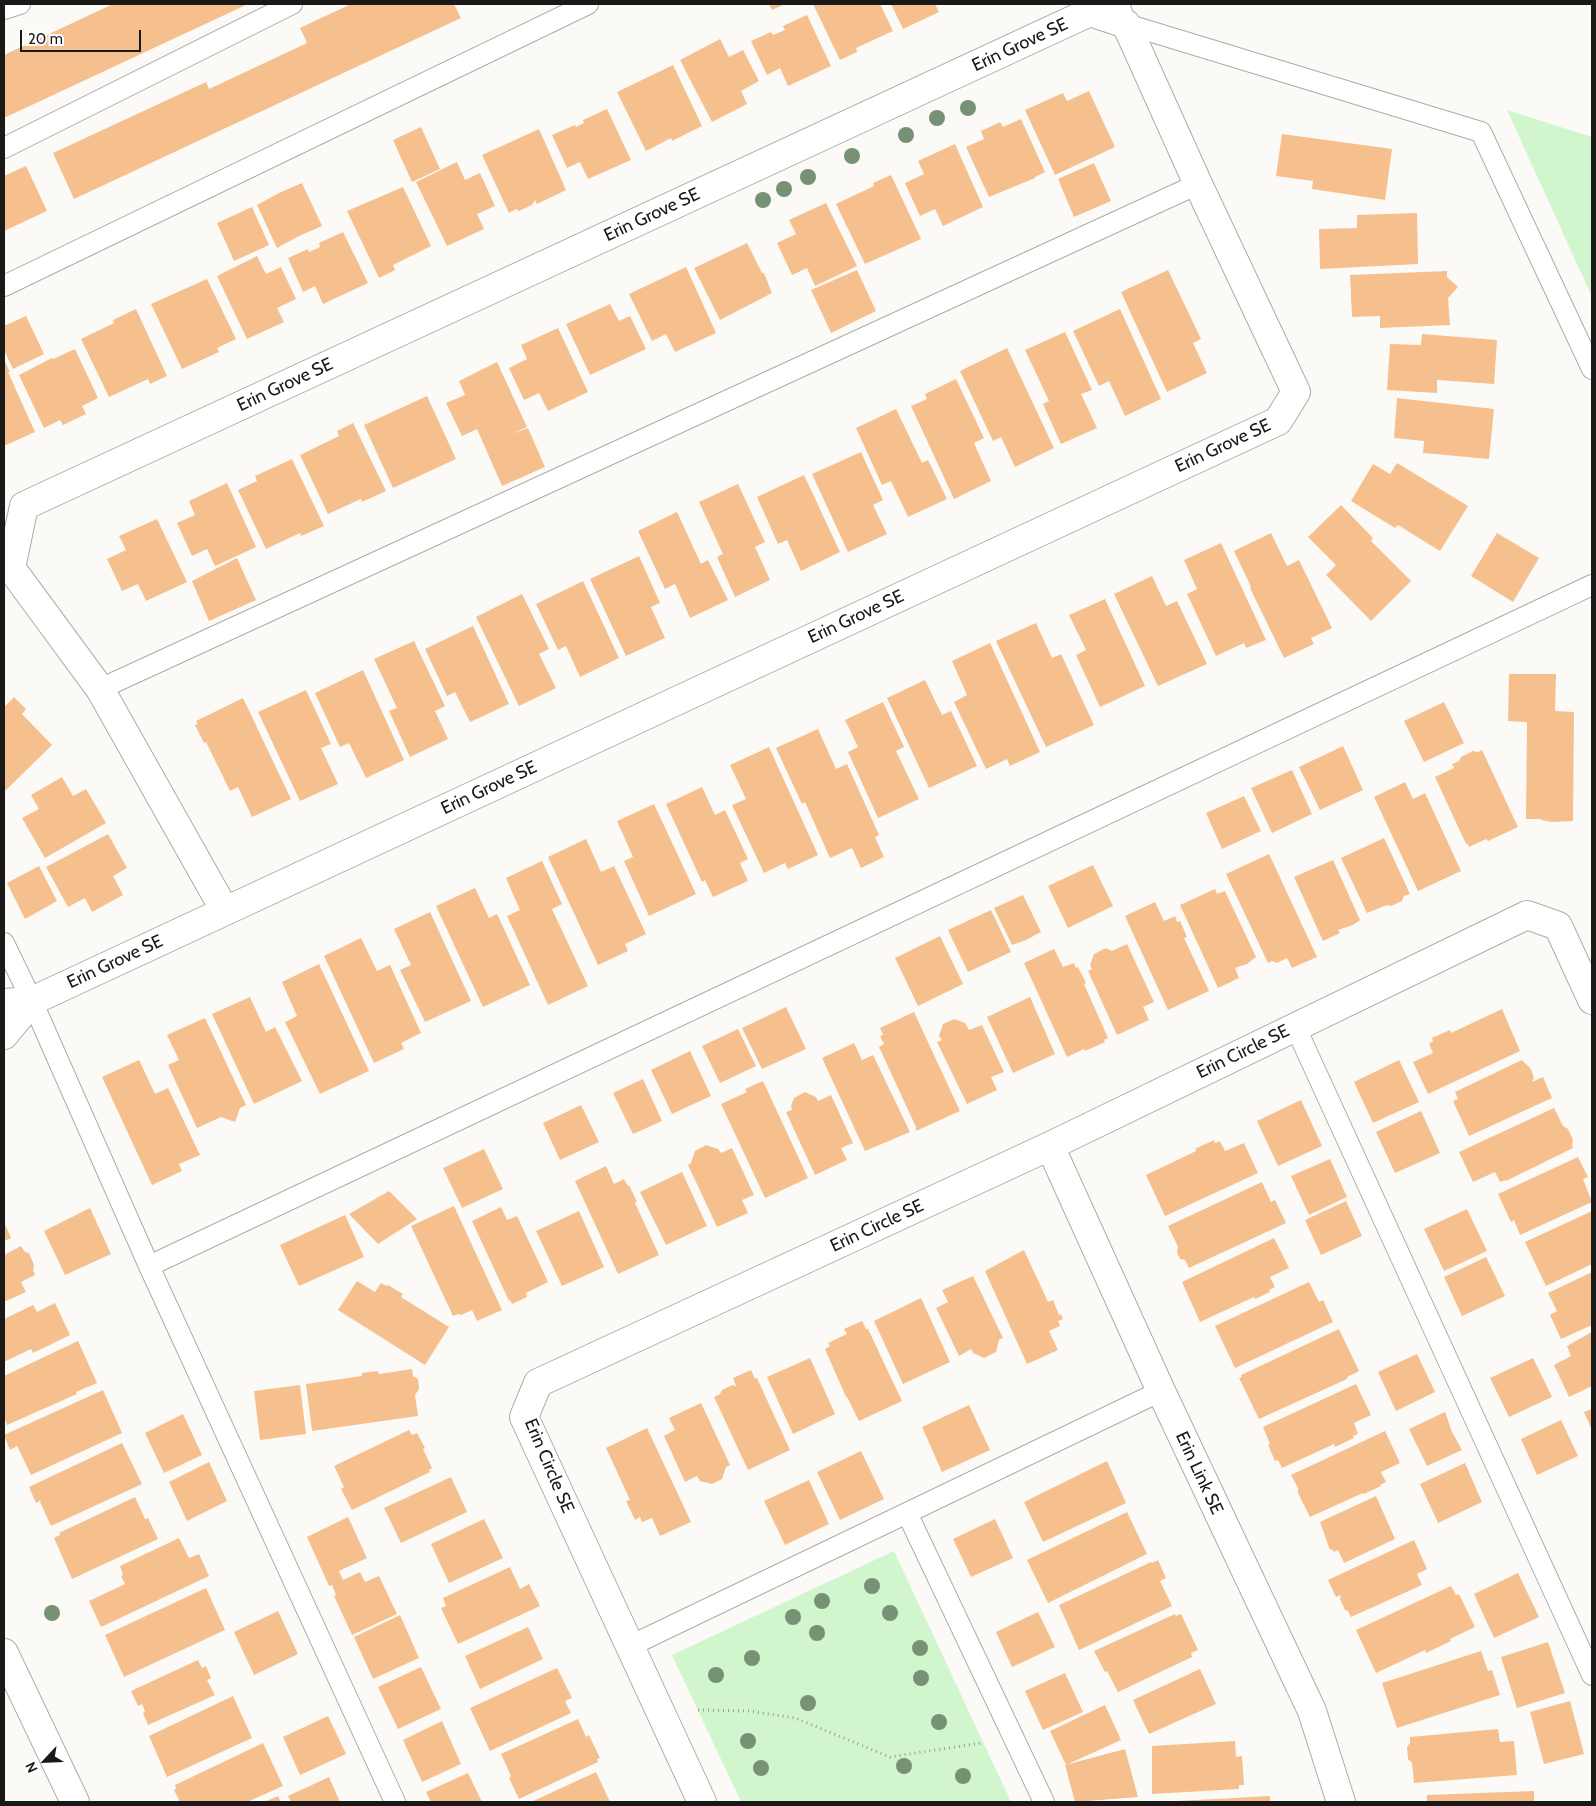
<!DOCTYPE html>
<style>
body{margin:0}
#map{position:relative;width:1596px;height:1806px;overflow:hidden;background:#fcfaf7;font-family:Cabin,sans-serif}
canvas{display:block}
.frame{position:absolute;inset:0;border:5px solid #1a1918;pointer-events:none}
.north{position:absolute;left:20px;top:1736px;width:50px;height:50px;-webkit-text-stroke:4px #fff;paint-order:stroke;rotate:245deg;font-size:14px;font-weight:700;line-height:20px;text-align:center;color:#1a1918}
.north::after{content:'';display:block;margin:auto;width:18px;height:22px;background:#1a1918;clip-path:polygon(50% 0,100% 100%,50% 72%,0 100%)}
.scale{position:absolute;left:20px;top:30px;width:121px;height:22px;box-sizing:border-box;border:2px solid #1a1918;border-top:0;padding-left:6px;font-size:15px;line-height:18px;white-space:nowrap;color:#1a1918;-webkit-text-stroke:4px #fff;paint-order:stroke}
</style>
<div id="map">
<canvas width="1596" height="1806"></canvas>
<div class="frame"></div>
<div class="north">N</div>
<div class="scale">20 m</div>
</div>
<script>
const ctx = document.querySelector('canvas').getContext('2d');
ctx.lineJoin = 'round';
function fillPath(path, color) { ctx.fillStyle = color; ctx.fill(path, 'evenodd'); }
const toPath = rows => new Path2D(rows.map(r => 'M' + r).join(''));
function trace(path, color, width, dash) { ctx.strokeStyle = color; ctx.lineWidth = width; ctx.lineCap = dash ? 'butt' : 'round'; ctx.setLineDash(dash || []); ctx.stroke(path); }
function drawText(font, color, halo, rows, align = 'center') {
  ctx.font = font + ' Cabin,sans-serif'; ctx.lineWidth = 5; ctx.setLineDash([]); ctx.textBaseline = 'middle'; ctx.strokeStyle = halo; ctx.fillStyle = color; for (const [text, x, y, turn = 0] of rows) {
    ctx.save(); ctx.translate(x, y); ctx.rotate((+turn || 0) * Math.PI / 180); ctx.textAlign = isNaN(turn) ? turn : align; if (halo) ctx.strokeText(text, 0, 0); ctx.fillText(text, 0, 0); ctx.restore();
  }
}
const green = toPath([
 [1507,110,1592,137,1592,297],
 [894,1551,1011,1802,741,1802,672,1655]
]);
const building = toPath([
 [113,4,248,4,4,118,4,55],
 [351,4,454,4,461,18,74,199,53,153,206,82,209,89,307,43,300,28],
 [769,4,785,4,772,10],
 [813,4,880,4,893,31,856,48,857,52,840,60],
 [891,4,935,4,939,12,903,29],
 [807,15,831,66,788,86,780,68,767,75,751,41,771,32,773,35,785,30,783,26],
 [720,39,729,57,743,50,759,81,741,91,747,104,712,122,680,60],
 [673,65,702,126,672,141,671,138,646,151,617,92],
 [1089,91,1115,147,1055,175,1025,110,1063,93,1067,101],
 [607,109,631,160,588,179,580,162,567,168,552,135,575,125,576,127,584,123,583,120],
 [1021,119,1045,172,1035,177,1035,178,989,197,966,147,984,139,981,131,1000,122,1003,127],
 [421,127,440,169,412,182,393,140],
 [539,129,566,190,537,204,535,200,532,205,519,211,516,209,509,213,482,155],
 [1282,134,1392,149,1385,200,1312,189,1313,181,1276,176],
 [955,144,983,207,943,226,935,209,920,216,905,183,924,174,918,161],
 [457,162,465,180,480,173,495,206,477,214,484,229,447,246,416,182],
 [1094,163,1111,201,1074,217,1058,179],
 [26,166,47,211,4,231,4,176],
 [891,175,921,239,865,264,836,204,874,186,873,183],
 [302,183,322,226,299,236,277,248,257,205,279,193],
 [403,187,431,246,393,265,395,270,379,278,347,211],
 [826,203,857,266,815,286,807,268,792,275,777,243,796,234,789,220],
 [252,207,269,245,234,261,217,223],
 [1417,213,1418,264,1320,269,1319,229,1357,228,1357,215],
 [343,232,368,283,323,304,315,286,303,292,288,258,308,249,309,252,320,247,319,243],
 [747,243,762,273,764,273,772,293,720,320,694,268],
 [257,256,266,274,281,267,296,299,277,308,284,322,247,339,217,276],
 [686,267,716,333,675,352,666,334,652,341,629,294],
 [857,270,876,311,831,333,811,290],
 [1168,270,1201,339,1193,343,1207,373,1167,392,1121,292],
 [1447,271,1447,277,1458,287,1448,298,1450,325,1380,328,1380,316,1352,317,1350,275],
 [207,279,236,339,217,348,219,352,182,369,151,304],
 [610,304,619,321,630,316,646,349,590,375,566,324],
 [136,309,167,376,150,384,148,379,109,397,81,339,114,323,113,320],
 [1120,309,1161,399,1125,416,1109,381,1099,386,1073,331],
 [26,316,44,354,13,369,4,350,4,326],
 [558,328,588,392,548,411,539,393,524,400,509,368,527,359,521,345],
 [1065,332,1092,390,1081,394,1097,428,1061,444,1043,404,1049,401,1025,350],
 [1422,334,1497,340,1494,384,1437,380,1437,393,1387,390,1390,344,1421,345],
 [1007,348,1054,448,1015,467,1001,437,993,441,960,371],
 [75,349,98,398,82,406,86,414,63,425,60,420,44,428,19,375,52,358,53,359],
 [4,360,10,372,8,372,35,432,4,446],
 [497,362,527,427,512,434,528,428,545,467,502,486,477,429,462,436,446,403,465,395,459,381],
 [956,379,984,438,974,443,991,481,954,499,911,406,927,399,925,394],
 [427,396,456,459,393,488,364,425],
 [1397,398,1494,409,1489,459,1423,453,1424,441,1394,438],
 [896,409,922,463,928,460,947,499,908,517,891,481,882,485,856,428],
 [353,423,386,491,362,502,361,499,328,514,300,455,339,436,337,431],
 [861,452,883,500,873,505,887,534,848,552,812,474],
 [292,459,324,526,301,536,300,533,266,549,238,490,257,481,255,476],
 [1397,463,1468,506,1440,551,1398,525,1395,528,1351,501,1373,464,1390,474],
 [804,475,840,552,801,571,787,540,778,544,757,497],
 [227,483,256,547,215,566,207,549,192,556,177,523,195,515,189,501],
 [738,484,765,542,755,547,770,580,735,597,717,557,723,554,699,502],
 [1341,505,1373,538,1371,541,1411,581,1371,621,1326,575,1336,565,1308,537],
 [677,512,701,564,708,560,728,600,690,618,675,584,665,589,638,531],
 [157,519,187,582,146,601,138,584,122,591,107,559,126,550,119,536],
 [1271,533,1287,566,1299,560,1332,628,1311,638,1314,644,1284,658,1250,588,1251,587,1234,551],
 [1497,533,1539,558,1513,602,1471,576],
 [1221,543,1266,640,1246,648,1244,643,1216,656,1187,594,1197,589,1184,560],
 [639,556,660,603,651,607,665,638,626,656,590,579],
 [237,558,256,600,209,621,192,581],
 [1152,576,1166,606,1177,601,1207,664,1158,686,1114,594],
 [583,581,619,658,580,677,566,646,558,650,536,604],
 [522,594,549,649,539,654,556,688,519,706,476,617],
 [1105,599,1145,686,1100,707,1076,655,1086,650,1069,615],
 [1036,623,1052,658,1061,654,1094,725,1046,747,996,641],
 [473,626,509,704,470,722,455,692,447,696,425,649],
 [414,641,445,706,435,711,448,739,410,757,389,711,397,708,374,659],
 [990,643,1040,752,1010,766,1007,759,986,769,954,702,967,695,952,661],
 [363,670,404,760,366,778,349,743,340,747,315,693],
 [1509,674,1556,674,1555,711,1574,712,1573,821,1552,822,1541,820,1541,819,1526,819,1527,722,1508,721],
 [925,680,942,715,951,711,977,766,929,788,887,698],
 [306,690,331,744,321,748,338,784,300,801,258,712],
 [14,697,26,709,22,714,52,745,5,791,4,789,4,707],
 [243,698,291,799,252,817,238,787,230,791,206,742,204,743,195,725,198,724,196,721],
 [883,702,904,747,896,751,919,799,878,818,848,752,858,747,845,720],
 [1444,702,1464,743,1424,762,1404,721],
 [818,729,836,769,847,764,879,835,875,837,884,857,861,868,852,848,830,858,805,802,802,804,776,748],
 [1343,746,1363,790,1320,810,1299,767],
 [769,747,818,855,788,869,785,863,764,873,732,805,746,799,730,765],
 [1482,750,1518,827,1488,841,1486,839,1469,847,1467,843,1466,844,1435,777,1454,768,1452,764,1459,761,1461,757,1473,751,1478,752],
 [1292,770,1312,814,1272,833,1251,788],
 [62,777,73,796,86,789,106,823,45,858,22,818,39,809,31,795],
 [1405,782,1413,799,1425,793,1461,871,1418,891,1374,797],
 [702,787,715,815,725,810,748,859,740,863,748,881,713,897,705,880,702,882,666,804],
 [1244,796,1261,831,1222,849,1206,813],
 [654,804,696,894,649,916,624,861,633,857,617,821],
 [108,834,127,868,113,876,123,895,92,912,85,898,68,907,46,867],
 [1384,838,1410,894,1404,896,1402,901,1391,906,1387,905,1367,913,1341,858],
 [586,839,601,872,614,866,646,934,625,944,628,951,598,965,548,857],
 [1269,854,1317,957,1292,968,1287,958,1277,963,1272,961,1268,963,1226,874],
 [1333,860,1360,920,1353,925,1338,930,1340,933,1323,941,1294,877],
 [542,861,562,904,552,909,588,986,548,1005,507,916,520,910,506,878],
 [1093,865,1113,906,1068,928,1048,886],
 [39,866,57,901,25,919,7,883],
 [475,888,489,918,497,914,530,985,483,1007,436,906],
 [1215,889,1217,894,1225,891,1256,957,1247,964,1235,968,1239,978,1218,988,1180,905],
 [1023,895,1041,932,1026,940,1012,945,994,908],
 [1155,902,1164,921,1175,916,1177,922,1180,921,1187,937,1184,938,1209,991,1168,1010,1125,916],
 [991,910,1011,952,968,972,948,930],
 [430,912,471,1001,425,1022,400,970,411,965,394,929],
 [940,936,963,984,918,1006,895,958],
 [361,938,377,971,390,965,421,1033,401,1043,404,1049,374,1063,324,956],
 [1127,944,1154,1002,1143,1007,1149,1020,1117,1035,1088,971,1092,969,1090,965,1094,954,1106,948,1112,951],
 [1054,949,1063,967,1074,963,1076,968,1078,967,1086,983,1084,984,1108,1038,1104,1040,1105,1042,1085,1051,1084,1049,1067,1057,1024,963],
 [319,964,369,1071,320,1094,285,1022,297,1016,282,982],
 [250,997,266,1032,275,1027,302,1081,254,1104,212,1014],
 [1030,997,1055,1054,1013,1073,987,1017],
 [786,1007,806,1049,762,1069,742,1028],
 [1502,1009,1520,1051,1428,1094,1413,1062,1433,1053,1429,1044,1433,1041,1432,1038,1450,1030,1451,1033],
 [914,1012,960,1111,916,1131,916,1127,879,1047,884,1044,880,1036,883,1035,880,1028],
 [205,1018,246,1105,240,1108,235,1122,221,1117,197,1128,168,1065,179,1060,167,1035],
 [954,1019,965,1023,969,1030,982,1025,1004,1072,991,1077,997,1090,967,1104,937,1042,942,1040,939,1036,943,1024],
 [738,1029,756,1066,720,1083,702,1046],
 [854,1043,862,1060,873,1055,910,1132,865,1151,822,1058],
 [690,1051,711,1096,672,1114,651,1070],
 [139,1060,155,1094,168,1088,200,1155,179,1164,182,1171,152,1185,102,1077],
 [1399,1060,1419,1102,1373,1123,1354,1082],
 [1522,1060,1531,1069,1534,1078,1532,1082,1543,1077,1552,1098,1469,1136,1453,1101,1458,1099,1455,1092],
 [643,1079,662,1121,633,1134,613,1093],
 [763,1081,808,1178,765,1198,721,1104,747,1092,745,1089],
 [805,1092,816,1097,818,1101,831,1095,853,1143,841,1148,847,1160,815,1175,786,1112,792,1110,791,1106,794,1098],
 [1301,1100,1322,1146,1278,1166,1257,1121],
 [581,1105,599,1142,560,1160,543,1123],
 [1554,1108,1563,1126,1568,1129,1573,1140,1572,1144,1573,1148,1506,1181,1505,1180,1500,1182,1495,1172,1473,1182,1459,1152],
 [1421,1111,1440,1153,1395,1173,1376,1132],
 [1214,1140,1215,1143,1220,1141,1225,1151,1244,1143,1258,1173,1165,1216,1146,1175,1196,1151,1195,1149],
 [706,1145,718,1149,721,1153,732,1148,754,1195,742,1200,748,1213,717,1227,688,1165,691,1163,695,1151],
 [484,1149,503,1189,462,1208,443,1168],
 [1578,1157,1588,1177,1583,1179,1592,1202,1520,1235,1514,1220,1511,1222,1498,1194],
 [1330,1159,1347,1197,1309,1215,1291,1176],
 [606,1166,614,1184,624,1179,628,1186,629,1185,637,1202,635,1203,659,1255,618,1274,575,1181],
 [682,1172,707,1226,666,1245,640,1192],
 [1262,1182,1271,1202,1275,1200,1286,1223,1189,1268,1185,1260,1180,1259,1177,1252,1178,1247,1168,1226],
 [389,1191,417,1219,378,1244,349,1214],
 [1346,1201,1362,1236,1321,1255,1305,1220],
 [454,1206,502,1310,477,1321,472,1310,461,1315,458,1314,453,1316,411,1226],
 [501,1207,507,1220,517,1216,548,1282,526,1293,527,1297,512,1304,510,1300,509,1301,472,1221],
 [90,1208,111,1254,65,1275,44,1231],
 [1467,1209,1487,1251,1444,1271,1424,1229],
 [579,1211,604,1267,562,1286,536,1231],
 [1592,1211,1592,1264,1546,1286,1525,1242],
 [345,1215,364,1257,299,1286,280,1245],
 [4,1222,11,1238,4,1241],
 [1274,1238,1289,1268,1270,1277,1275,1287,1269,1290,1270,1292,1255,1299,1254,1297,1200,1322,1182,1282],
 [21,1246,25,1252,29,1253,34,1265,33,1270,35,1275,21,1282,26,1292,4,1302,4,1255],
 [1024,1250,1048,1302,1053,1300,1059,1315,1061,1314,1063,1319,1058,1321,1060,1326,1049,1331,1058,1350,1027,1364,985,1271],
 [1486,1257,1505,1296,1462,1316,1444,1277],
 [1592,1272,1592,1325,1561,1339,1550,1315,1557,1311,1548,1293],
 [973,1276,1003,1338,999,1340,996,1352,984,1358,973,1353,971,1349,959,1356,936,1308,948,1302,942,1290],
 [357,1281,375,1292,381,1283,386,1286,388,1285,403,1294,401,1297,449,1327,425,1365,338,1310],
 [1309,1282,1319,1302,1323,1300,1333,1322,1235,1368,1215,1326],
 [921,1298,950,1362,903,1384,874,1321],
 [55,1303,70,1335,33,1353,31,1349,4,1362,4,1319,33,1305,37,1312],
 [862,1321,866,1329,868,1329,902,1401,859,1421,847,1397,846,1397,825,1349,830,1346,828,1343,847,1334,844,1329],
 [1339,1329,1359,1371,1347,1377,1347,1379,1259,1419,1239,1378,1242,1377,1241,1375],
 [1590,1333,1592,1333,1592,1386,1569,1397,1554,1365,1571,1356,1567,1346],
 [78,1341,97,1383,76,1392,77,1394,7,1425,4,1417,4,1376],
 [1417,1354,1435,1392,1396,1411,1378,1372],
 [810,1358,835,1414,793,1434,767,1377],
 [1533,1358,1552,1397,1509,1417,1490,1378],
 [412,1369,413,1376,418,1379,419,1389,415,1395,418,1416,312,1431,306,1384,362,1376,362,1373,378,1371,379,1374],
 [751,1370,755,1379,757,1378,790,1450,748,1470,714,1397,720,1394,722,1390,732,1385,736,1386,733,1378],
 [1356,1384,1371,1415,1354,1423,1358,1434,1353,1436,1354,1438,1335,1447,1334,1444,1282,1468,1278,1460,1275,1461,1268,1445,1270,1444,1263,1427],
 [300,1385,306,1434,260,1440,254,1391],
 [103,1390,122,1433,31,1475,17,1446,10,1450,4,1435],
 [701,1403,730,1465,726,1467,722,1479,712,1484,700,1481,697,1476,685,1482,664,1436,675,1430,669,1418],
 [969,1405,990,1450,942,1472,922,1427],
 [1592,1409,1592,1430,1584,1412],
 [1445,1412,1452,1432,1462,1450,1427,1466,1409,1429],
 [183,1414,202,1455,164,1473,145,1433],
 [1561,1420,1578,1456,1537,1475,1521,1439],
 [647,1428,691,1522,660,1536,652,1518,642,1522,640,1517,635,1520,626,1501,630,1500,606,1448],
 [409,1430,412,1435,417,1433,425,1448,423,1449,432,1468,429,1470,430,1472,352,1510,341,1489,344,1487,334,1466],
 [1385,1431,1400,1463,1381,1472,1386,1482,1380,1485,1381,1486,1364,1494,1363,1493,1310,1517,1298,1493,1298,1488,1291,1475],
 [122,1443,142,1484,51,1526,40,1502,41,1500,36,1503,29,1487],
 [861,1451,884,1499,840,1520,817,1472],
 [1107,1461,1126,1503,1043,1542,1024,1502],
 [209,1462,227,1501,187,1521,169,1482],
 [1465,1463,1482,1502,1438,1523,1420,1484],
 [451,1477,467,1512,401,1543,384,1508],
 [809,1480,829,1524,785,1545,764,1501],
 [1376,1496,1395,1539,1344,1563,1338,1550,1334,1552,1332,1549,1330,1550,1320,1522],
 [135,1497,145,1519,148,1518,158,1539,72,1579,54,1538,60,1535,59,1533],
 [1127,1512,1147,1554,1048,1603,1027,1560],
 [348,1517,367,1558,339,1571,343,1580,360,1572,365,1582,379,1576,397,1614,352,1635,334,1596,336,1595,332,1585,329,1586,307,1537],
 [484,1519,503,1558,449,1583,431,1544],
 [995,1519,1013,1558,971,1577,953,1539],
 [179,1538,189,1558,199,1554,209,1576,101,1627,89,1601,125,1584,121,1576,123,1575,120,1566],
 [1414,1540,1427,1569,1417,1574,1422,1585,1351,1617,1348,1611,1345,1610,1340,1599,1341,1595,1336,1597,1328,1580],
 [1158,1560,1166,1578,1160,1581,1172,1606,1079,1650,1059,1605,1151,1562,1152,1563],
 [510,1567,520,1589,529,1584,540,1606,458,1644,441,1608,446,1606,443,1598],
 [1518,1573,1539,1617,1494,1638,1474,1594],
 [1451,1586,1456,1595,1459,1594,1475,1627,1450,1639,1451,1641,1426,1653,1425,1650,1376,1673,1356,1630],
 [206,1588,225,1630,124,1677,105,1635],
 [278,1611,298,1654,254,1675,234,1632],
 [1038,1612,1055,1647,1012,1667,996,1632],
 [1175,1614,1176,1616,1181,1614,1198,1650,1191,1653,1192,1657,1118,1692,1107,1671,1105,1672,1094,1651],
 [400,1615,419,1658,373,1679,354,1637],
 [528,1627,543,1659,480,1689,465,1656],
 [1548,1642,1565,1693,1517,1708,1501,1657],
 [1481,1651,1488,1671,1492,1670,1500,1695,1397,1728,1382,1683],
 [198,1660,202,1668,206,1666,211,1678,207,1680,215,1695,148,1725,143,1713,145,1712,142,1704,138,1706,131,1691],
 [421,1667,441,1709,398,1729,378,1687],
 [557,1668,572,1698,565,1701,571,1713,490,1751,470,1708],
 [1200,1669,1216,1704,1149,1734,1133,1700],
 [1065,1673,1083,1712,1043,1730,1025,1691],
 [233,1696,252,1738,167,1777,149,1736],
 [1570,1701,1584,1754,1544,1764,1530,1712],
 [1105,1705,1121,1740,1066,1765,1050,1731],
 [328,1716,346,1754,300,1775,283,1737],
 [578,1719,586,1737,589,1735,600,1758,597,1759,598,1762,519,1799,509,1778,511,1776,501,1754],
 [442,1721,461,1764,422,1782,403,1740],
 [1498,1729,1500,1742,1514,1741,1517,1775,1414,1783,1412,1763,1408,1759,1407,1747,1410,1743,1410,1737],
 [1235,1741,1236,1757,1242,1756,1244,1785,1239,1785,1239,1789,1152,1794,1152,1746],
 [263,1743,283,1786,247,1802,180,1802,174,1790,176,1789,175,1785],
 [1125,1749,1138,1797,1075,1802,1065,1765],
 [596,1772,610,1802,531,1802],
 [468,1773,482,1802,431,1802,426,1792],
 [329,1777,340,1802,291,1802,288,1796],
 [1534,1791,1534,1802,1427,1802,1427,1795],
 [278,1796,281,1802,264,1802],
 [1270,1796,1270,1802,1177,1802,1177,1801]
]);
const path = toPath([
 [698,1710,749,1711,795,1718,890,1757,982,1743]
]);
const lane = toPath([
 [1119,4,1126,24,1481,132,1592,369],
 [4,9,20,4],
 [4,148,292,4],
 [4,286,588,4],
 [100,689,1198,184],
 [4,943,32,1001,149,1266,395,1802],
 [1295,1026,1592,1675],
 [149,1266,1592,585],
 [907,1513,1044,1802],
 [630,1646,1161,1391]
]);
const street = toPath([
 [4,1003,32,1001,1278,421,1296,392,1198,184,1126,24,1090,12,24,506,11,568,100,689,225,911],
 [4,1035,32,1001],
 [1050,1146,1161,1391,1312,1711,1341,1802],
 [702,1802,524,1417,538,1383,1050,1146,1527,915,1558,926,1592,1000]
]);
const secondary = toPath([
 [4,1653,75,1802]
]);
const trees = [
 [968,108],
 [937,118],
 [906,135],
 [852,156],
 [808,177],
 [784,189],
 [763,200],
 [872,1586],
 [822,1601],
 [52,1613],
 [890,1613],
 [793,1617],
 [817,1633],
 [920,1648],
 [752,1658],
 [716,1675],
 [921,1678],
 [808,1703],
 [939,1722],
 [748,1741],
 [904,1766],
 [761,1768],
 [963,1776]
];
const streetNames = [
 ["Erin Grove SE",1020,45,-25],
 ["Erin Grove SE",652,215,-25],
 ["Erin Grove SE",285,385,-25],
 ["Erin Grove SE",1223,446,-25],
 ["Erin Grove SE",856,617,-25],
 ["Erin Grove SE",489,788,-25],
 ["Erin Grove SE",115,962,-25],
 ["Erin Circle SE",1243,1052,-26],
 ["Erin Circle SE",877,1226,-25],
 ["Erin Circle SE",549,1466,67],
 ["Erin Link SE",1199,1473,65]
];
fillPath(green, '#d1f5cd');
fillPath(building, '#f5c08e');
trace(lane, '#adaca8', 22);
trace(street, '#adaca8', 30);
trace(secondary, '#adaca8', 30);
trace(path, '#9d9c9a', 3, [1, 4]);
trace(lane, '#fff', 20);
trace(street, '#fff', 28);
trace(secondary, '#fff', 28);
ctx.fillStyle = '#769173';
for (const [x, y] of trees) { ctx.beginPath(); ctx.arc(x, y, 8, 0, 2 * Math.PI); ctx.fill(); }
drawText('18px', '#1a1918', '#fff', streetNames);
</script>
